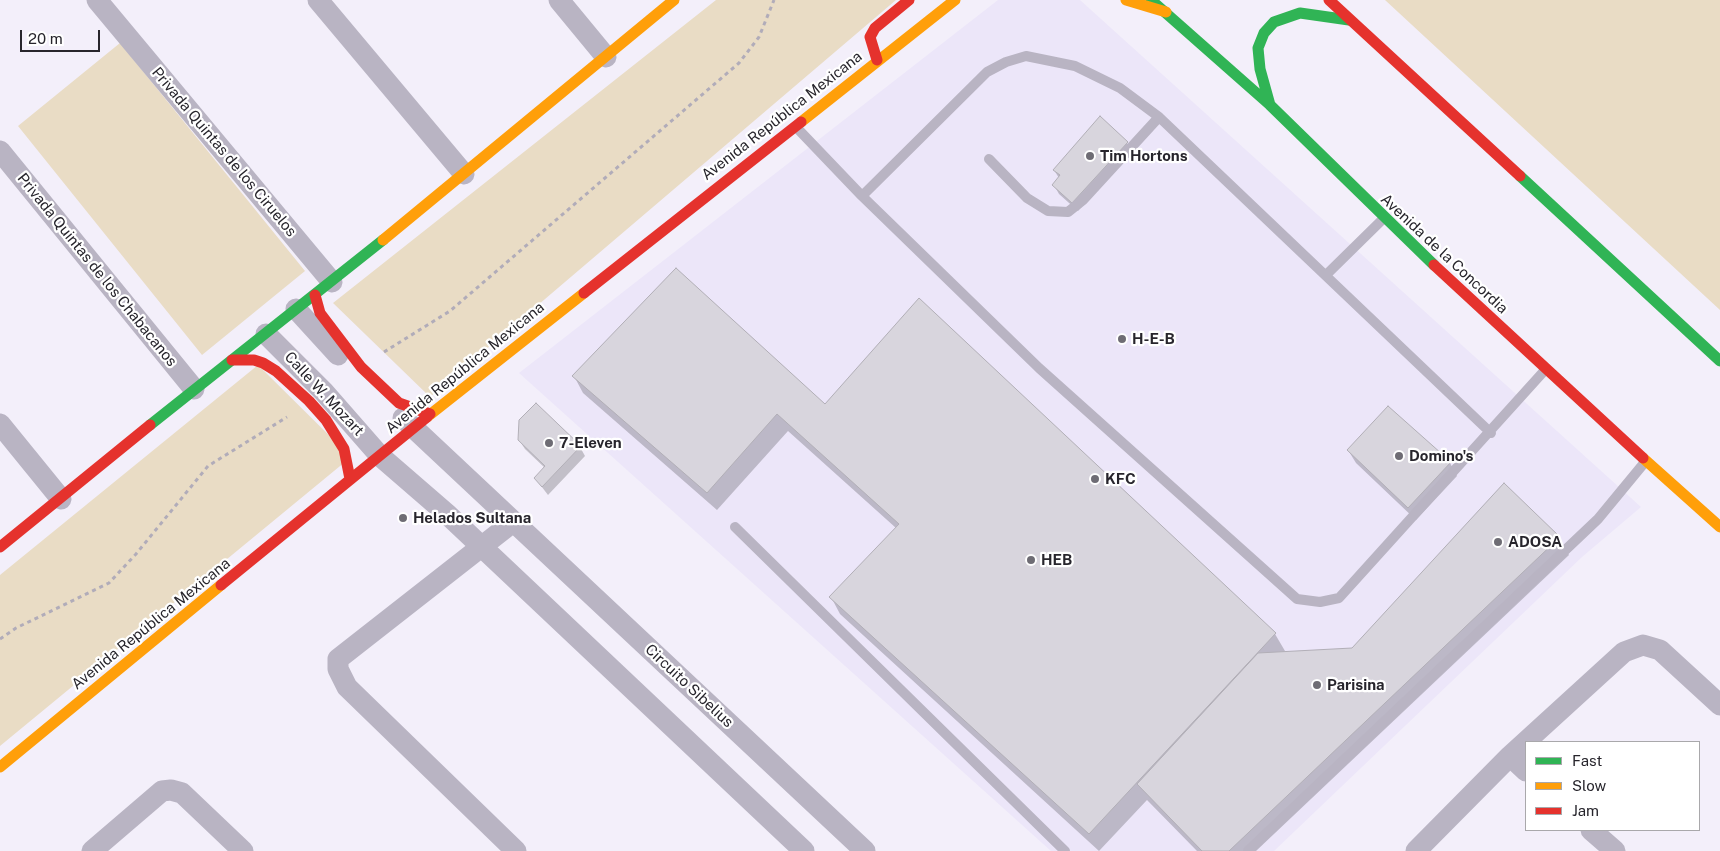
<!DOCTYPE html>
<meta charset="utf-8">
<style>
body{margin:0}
#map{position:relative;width:1720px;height:851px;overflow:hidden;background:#f3effa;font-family:"Public Sans",sans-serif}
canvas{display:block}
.legend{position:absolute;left:1525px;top:741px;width:175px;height:90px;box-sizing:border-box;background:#fff;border:1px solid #a9a8ab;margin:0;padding:6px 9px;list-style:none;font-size:15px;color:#27252c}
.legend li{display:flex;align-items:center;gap:10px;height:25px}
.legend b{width:25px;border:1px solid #a9a8ab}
.scale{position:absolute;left:20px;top:30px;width:80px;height:22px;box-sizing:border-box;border:2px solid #27252c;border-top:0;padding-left:6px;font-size:15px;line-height:18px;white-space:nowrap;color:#27252c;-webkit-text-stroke:4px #fff;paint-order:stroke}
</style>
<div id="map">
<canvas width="1720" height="851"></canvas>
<ul class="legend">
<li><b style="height:6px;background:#30b455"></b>Fast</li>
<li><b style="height:6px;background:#ff9f0a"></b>Slow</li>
<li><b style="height:6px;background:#e5322d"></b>Jam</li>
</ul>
<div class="scale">20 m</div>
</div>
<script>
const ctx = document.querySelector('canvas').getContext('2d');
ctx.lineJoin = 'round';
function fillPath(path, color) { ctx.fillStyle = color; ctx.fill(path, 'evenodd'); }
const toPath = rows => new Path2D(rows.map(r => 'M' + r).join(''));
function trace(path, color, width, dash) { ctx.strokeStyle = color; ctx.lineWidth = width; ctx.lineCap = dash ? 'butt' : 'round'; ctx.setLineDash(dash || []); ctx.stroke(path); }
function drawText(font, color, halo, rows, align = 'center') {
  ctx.font = font + ' "Public Sans",sans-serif'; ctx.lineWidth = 4.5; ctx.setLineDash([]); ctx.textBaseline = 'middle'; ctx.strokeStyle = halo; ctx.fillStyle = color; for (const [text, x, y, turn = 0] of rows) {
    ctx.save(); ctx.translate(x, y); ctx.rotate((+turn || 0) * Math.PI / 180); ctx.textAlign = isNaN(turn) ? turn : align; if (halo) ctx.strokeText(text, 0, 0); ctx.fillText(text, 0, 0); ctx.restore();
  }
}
const built = toPath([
 [998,0,1080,0,1641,507,1582,557,1274,851,1051,851,519,373]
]);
const green = toPath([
 [716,0,896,0,430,397,333,303],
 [1385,0,1720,0,1720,310],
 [120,43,305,271,202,355,18,126],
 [258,365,351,457,0,746,0,575]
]);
const shadow = toPath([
 [1100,118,1127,143,1132,152,1078,211,1059,194,1054,185,1059,178,1054,170],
 [574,376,826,406,1275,634,1285,651,1283,653,1353,650,1504,484,1559,538,1569,555,1256,851,1197,851,1147,800,1099,851,840,614,831,597,896,528,788,431,717,510,583,393],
 [519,440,580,447,585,456,548,495,535,478,545,468,525,449],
 [1348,450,1450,463,1457,476,1416,520,1356,463]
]);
const building = toPath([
 [1100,116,1128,142,1072,203,1052,185,1060,175,1053,170,1100,116],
 [676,268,825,404,919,298,1276,633,1089,834,829,597,899,524,777,414,707,493,572,376,676,268],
 [536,403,581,446,542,487,534,478,545,466,518,440,519,420,536,403],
 [1388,406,1451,462,1408,508,1347,450,1388,406],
 [1504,483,1560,537,1229,851,1202,851,1137,784,1258,653,1352,648,1504,483]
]);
const path = toPath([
 [384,352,450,311,739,63,759,37,774,0],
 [0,639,16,628,109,583,136,554,208,466,287,417]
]);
const lane = toPath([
 [796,127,862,196,1039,368,1297,599,1320,602,1339,598,1545,370],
 [989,159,1027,198,1048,211,1068,212,1083,200,1159,117],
 [862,196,987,72,1006,62,1026,56,1075,66,1120,88,1159,117,1491,433],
 [1326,275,1383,219],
 [735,527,1065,851],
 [1248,851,1598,519,1645,462]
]);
const street = toPath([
 [97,0,332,282],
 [318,0,464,174],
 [559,0,606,57],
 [0,151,194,389],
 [296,309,338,355],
 [266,334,324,392,380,456,447,514,804,851],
 [403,418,865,851],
 [0,424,61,499],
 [513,522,338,659,338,669,347,687,516,851],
 [1510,756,1526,771],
 [1591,830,1615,851],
 [92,851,162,791,171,790,182,793,243,851],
 [1416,851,1510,756,1624,652,1643,645,1660,650,1720,705]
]);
const fast = toPath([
 [1151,0,1270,105,1434,265],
 [1270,105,1260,69,1258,48,1264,33,1274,22,1300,13,1349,20],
 [1520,176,1720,361],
 [150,425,383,240]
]);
const slow = toPath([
 [1126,0,1166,12],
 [801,122,955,0],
 [383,240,674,0],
 [427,417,584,293],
 [1643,458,1720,527],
 [0,767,221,585]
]);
const jam = toPath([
 [1329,0,1520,176],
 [877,60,870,37,875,28,909,0],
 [1434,265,1643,458],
 [584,293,801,122],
 [315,295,320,313,361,367,399,403,430,414],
 [232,360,254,360,263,363,276,371,309,401,326,420,344,449,350,479],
 [0,547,150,425],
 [221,585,427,417]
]);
const markers = [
 [1090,156,5,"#6e6c74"],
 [1122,339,5,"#6e6c74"],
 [549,443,5,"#6e6c74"],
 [1399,456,5,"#6e6c74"],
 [1095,479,5,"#6e6c74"],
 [403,518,5,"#6e6c74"],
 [1498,542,5,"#6e6c74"],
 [1031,560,5,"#6e6c74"],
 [1317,685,5,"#6e6c74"]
];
const streetNames = [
 ["Avenida República Mexicana",782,116,-38],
 ["Privada Quintas de los Ciruelos",224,152,50],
 ["Avenida de la Concordia",1444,254,43],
 ["Privada Quintas de los Chabacanos",97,270,51],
 ["Avenida República Mexicana",465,368,-39],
 ["Calle W. Mozart",324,394,47],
 ["Avenida República Mexicana",151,624,-39],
 ["Circuito Sibelius",689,686,43]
];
const poiNames = [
 ["Tim Hortons",1100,156],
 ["H-E-B",1132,339],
 ["7-Eleven",559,443],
 ["Domino's",1409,456],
 ["KFC",1105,479],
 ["Helados Sultana",413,518],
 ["ADOSA",1508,542],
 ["HEB",1041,560],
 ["Parisina",1327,685]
];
fillPath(built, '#ece6f9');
fillPath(green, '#e9dcc5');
fillPath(shadow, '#0003');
fillPath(building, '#d8d5dd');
trace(building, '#b2afb7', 1);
trace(path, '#b1acb9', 3, [4, 4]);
trace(lane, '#b9b4c3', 10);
trace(street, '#b9b4c3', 21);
trace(fast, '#30b455', 11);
trace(slow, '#ff9f0a', 11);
trace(jam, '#e5322d', 11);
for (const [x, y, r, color] of markers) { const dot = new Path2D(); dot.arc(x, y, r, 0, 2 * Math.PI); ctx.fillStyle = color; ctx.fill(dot); trace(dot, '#fff', 2); }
drawText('15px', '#27252c', '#fff', streetNames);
drawText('bold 15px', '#27252c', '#fff', poiNames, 'left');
</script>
